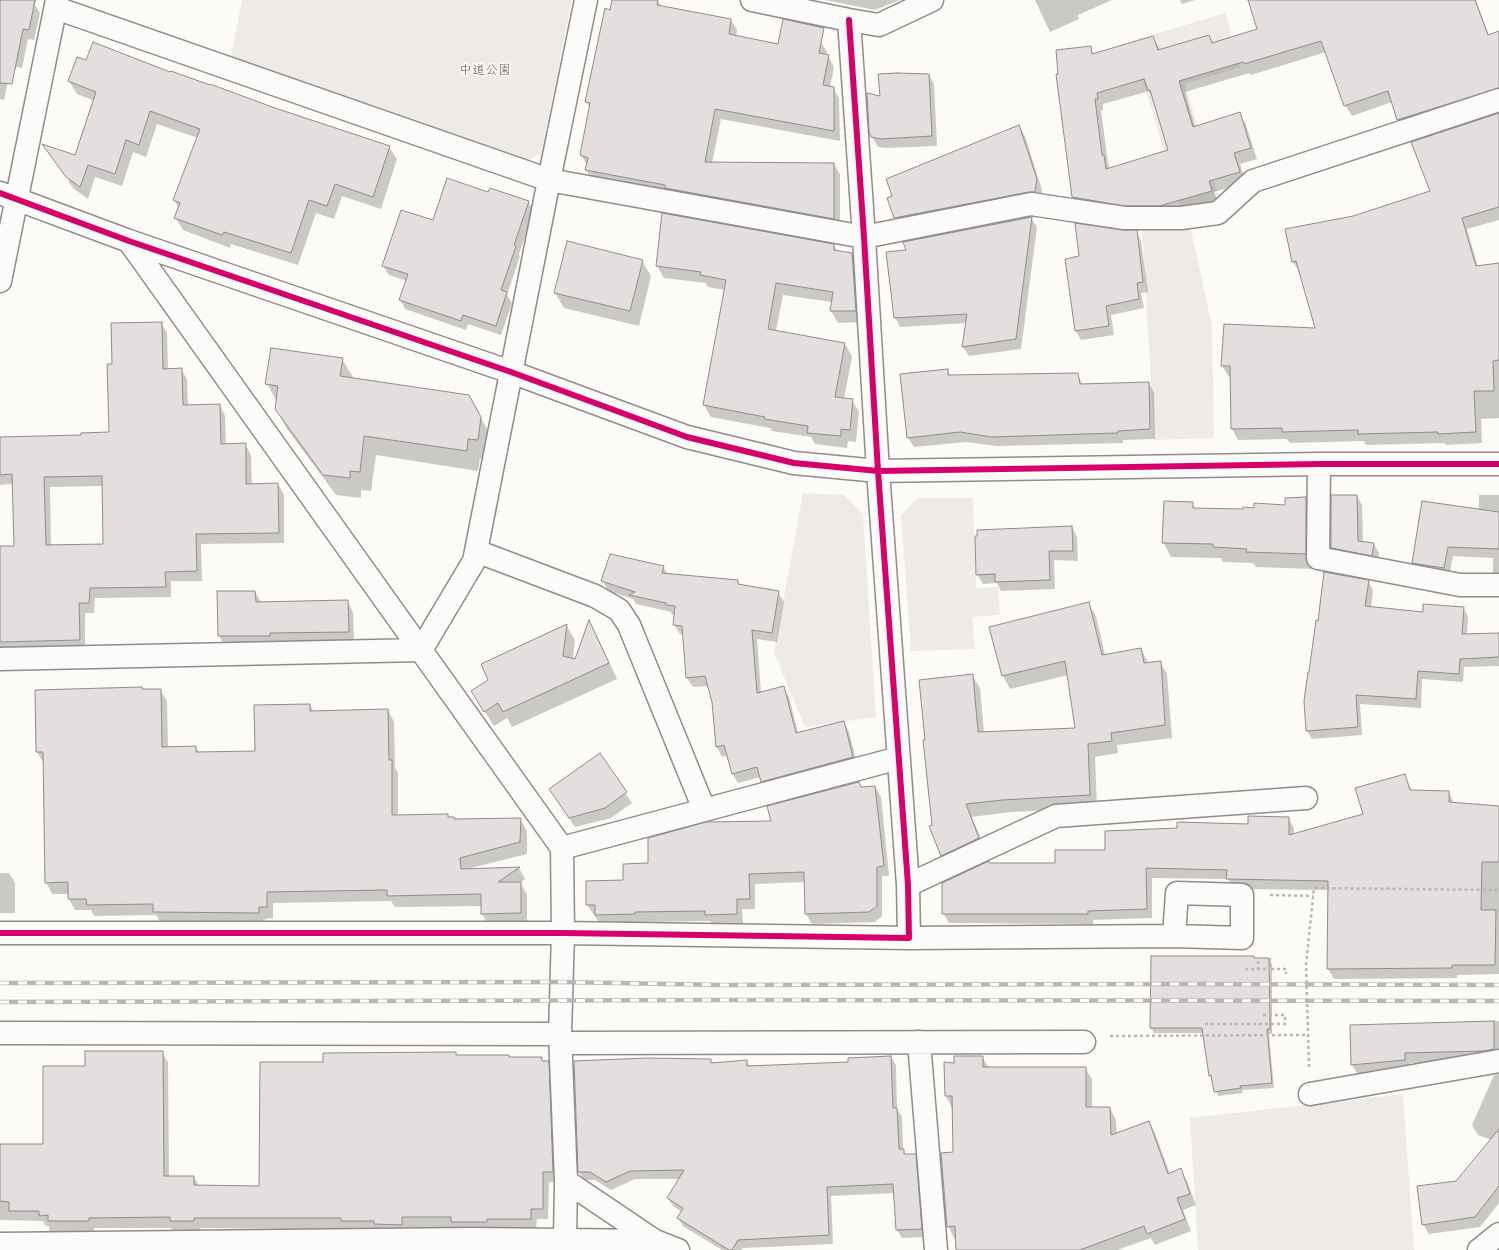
<!DOCTYPE html>
<meta charset="utf-8">
<style>
body{margin:0}
canvas{display:block;background:#fcfbf8}
</style>
<canvas width="1499" height="1250"></canvas>
<script>
const ctx = document.querySelector('canvas').getContext('2d');
ctx.lineJoin = 'round';
function fillPath(path, color) { ctx.fillStyle = color; ctx.fill(path, 'evenodd'); }
const toPath = rows => new Path2D(rows.map(r => 'M' + r).join(''));
function trace(path, color, width, dash) { ctx.strokeStyle = color; ctx.lineWidth = width; ctx.lineCap = dash ? 'butt' : 'round'; ctx.setLineDash(dash || []); ctx.stroke(path); }
function drawText(font, color, halo, rows, align = 'center') {
  ctx.font = font + ' "Balsamiq Sans","Klee One",sans-serif'; ctx.lineWidth = 3; ctx.setLineDash([]); ctx.textBaseline = 'middle'; ctx.strokeStyle = halo; ctx.fillStyle = color; for (const [text, x, y, turn = 0] of rows) {
    ctx.save(); ctx.translate(x, y); ctx.rotate((+turn || 0) * Math.PI / 180); ctx.textAlign = isNaN(turn) ? turn : align; if (halo) ctx.strokeText(text, 0, 0); ctx.fillText(text, 0, 0); ctx.restore();
  }
}
const built = toPath([
 [1225,13,1241,67,1185,84,1219,199,1211,206,1181,210,1132,41],
 [1189,221,1212,326,1214,438,1154,440,1142,222]
]);
const green = toPath([
 [242,0,572,0,541,153,527,161,231,57],
 [803,493,844,495,863,514,876,717,805,727,774,652],
 [918,498,973,498,976,588,998,587,1000,615,972,617,975,649,911,651,901,515],
 [1403,1094,1414,1250,1198,1250,1190,1118]
]);
const shadow = toPath([
 [0,0,36,0,35,5,40,13,34,40,28,39,22,68,11,66,4,100,0,99],
 [613,0,654,0,658,1,661,6,731,20,737,30,736,36,779,45,821,42,827,52,826,56,828,56,834,67,830,87,833,88,839,98,840,141,721,119,712,163,834,164,840,174,840,229,592,180,586,170,587,165,581,155,590,109,587,102],
 [825,0,900,0,875,10],
 [1035,0,1112,0,1078,15,1079,19,1050,32],
 [1180,0,1195,0,1182,4],
 [1249,0,1476,0,1489,36,1499,34,1499,100,1405,131,1398,120,1392,102,1352,116,1345,105,1326,52,1251,75,1249,73,1185,92,1195,127,1240,114,1246,125,1257,159,1240,164,1246,183,1214,192,1218,202,1166,216,1079,208,1073,197,1057,75,1060,75,1090,48,1094,54,1153,37,1160,50,1209,36,1213,44,1258,30],
 [1149,91,1153,98,1169,150,1110,169,1108,163,1101,110,1103,110,1103,104],
 [86,61,171,73,389,147,397,159,381,209,342,196,334,219,316,213,298,265,231,244,230,248,183,230,175,217,179,209,174,200,198,138,157,124,146,157,133,152,122,186,95,177,88,199,74,189,68,181,70,180,53,157,51,157,45,146,76,156,95,101,77,94,69,81],
 [929,75,934,84,937,146,887,148,878,147,872,137,881,97],
 [1499,114,1499,220,1467,229,1478,267,1499,264,1499,418,1481,419,1482,443,1446,445,1445,443,1366,445,1364,441,1290,443,1287,439,1238,440,1232,429,1231,377,1229,377,1222,366,1316,329,1300,273,1293,262,1353,217,1432,192],
 [1019,126,1025,136,1042,190,1041,202,901,228,895,218,888,199],
 [489,193,528,201,534,211,519,254,520,256,507,295,512,303,501,335,468,324,466,330,405,309,400,299,407,281,389,275,383,266,434,221],
 [1031,218,1037,227,1021,349,969,356,963,347,967,323,900,327,895,317,907,251],
 [1122,231,1136,231,1141,241,1148,292,1141,293,1144,308,1111,315,1114,335,1081,340,1075,330],
 [834,245,837,251,852,254,859,266,862,322,838,323,831,311,832,302,783,295,776,331,845,344,852,356,844,399,852,400,859,412,856,442,848,441,847,448,815,444,811,437,772,431,770,428,711,417,704,405,725,290,708,287,706,283,664,278,657,266],
 [642,261,651,276,639,326,564,308,555,293],
 [161,323,167,333,168,369,181,369,187,379,188,406,220,405,225,416,226,445,245,444,251,455,252,485,278,484,284,495,284,543,201,544,202,581,171,581,171,597,95,598,94,613,85,613,85,650,0,652,0,547,15,547,13,484,0,485,0,437,82,436,110,433,113,365],
 [104,486,104,545,51,546,50,487],
 [342,359,354,379,480,416,492,438,489,460,480,458,478,471,376,455,371,491,361,490,361,498,336,495,287,429,276,409,277,402,267,384],
 [947,370,951,376,1077,374,1083,385,1149,383,1154,393,1155,439,1123,440,1123,443,997,446,966,442,914,447,908,438],
 [1479,495,1499,495,1499,582,1493,572,1493,558,1453,556,1449,577,1418,572,1413,563,1479,510],
 [1357,496,1362,505,1363,542,1374,544,1379,553,1377,564,1337,557,1332,547],
 [1306,498,1314,513,1313,569,1256,567,1253,563,1223,562,1221,558,1171,557,1163,542,1192,503,1195,509,1244,511,1286,506],
 [1072,527,1077,537,1078,561,1054,560,1055,589,1001,591,997,583,983,584,977,574],
 [663,567,668,574,737,581,740,586,778,592,784,602,777,642,757,639,761,693,783,687,789,697,798,733,844,722,849,732,858,767,768,791,761,777,738,783,732,773,728,755,722,757,717,747,713,702,709,686,693,687,687,678,684,635,680,634,674,625,675,615,672,615,671,612,636,604,633,599,608,591,603,581],
 [1368,581,1373,590,1371,608,1424,614,1463,608,1468,616,1467,635,1499,634,1499,666,1464,667,1463,682,1422,679,1421,708,1360,704,1362,735,1312,739,1307,731,1319,622],
 [255,592,261,602,347,601,353,612,354,642,225,646,219,636],
 [1088,603,1096,616,1105,655,1141,649,1149,664,1160,662,1167,674,1172,738,1117,745,1118,753,1095,757,1097,808,1010,812,972,817,986,851,950,868,942,855,933,825,972,675,980,688,984,733,1076,729,1068,675,1010,689,1003,676,991,628],
 [589,622,597,636,617,679,512,727,507,718,494,726,481,706,489,681,566,625,575,640,573,659,576,660],
 [142,688,143,690,160,690,167,701,168,748,196,747,199,753,256,752,310,705,314,712,388,710,394,722,395,768,398,773,398,816,448,815,450,818,454,820,520,819,527,831,527,854,467,869,519,868,525,879,520,883,527,894,527,924,488,925,482,913,482,906,395,907,391,901,273,903,273,918,265,919,265,924,161,923,156,915,94,916,91,910,75,910,69,899,69,894,52,894,46,882,44,764,37,752],
 [599,755,632,803,611,818,575,827,550,790],
 [1404,775,1412,791,1449,792,1454,803,1499,807,1499,974,1457,975,1457,978,1334,979,1328,969,1329,890,1233,889,1228,879,1152,878,1152,918,1093,920,1093,924,949,923,943,913,989,864,1056,864,1106,851,1288,818,1294,828,1294,835,1364,815],
 [859,783,862,788,875,787,881,797,889,876,882,876,882,916,875,922,812,924,806,914,805,882,755,884,755,909,742,909,743,924,712,925,710,921,641,922,641,924,601,925,587,905,649,864,772,822],
 [0,873,9,873,15,883,15,913,0,913],
 [1152,957,1253,957,1255,959,1269,959,1272,964,1272,1034,1269,1034,1274,1088,1242,1090,1243,1093,1218,1096,1210,1076,1203,1033,1154,1033,1151,1028],
 [1499,1021,1499,1059,1491,1061,1410,1063,1410,1070,1358,1075,1352,1065,1351,1026],
 [162,1052,168,1062,169,1177,194,1177,199,1186,260,1187,324,1063,455,1053,457,1056,541,1058,544,1062,548,1062,554,1073,558,1182,549,1182,548,1219,537,1219,536,1229,458,1232,456,1228,408,1227,408,1235,302,1238,296,1229,200,1228,200,1240,177,1240,171,1228,94,1228,94,1241,55,1241,49,1231,49,1226,46,1226,43,1221,0,1220,0,1145,44,1145,86,1067],
 [891,1057,896,1065,897,1109,902,1117,903,1150,906,1155,915,1155,920,1163,926,1237,902,1238,897,1230,895,1193,831,1196,833,1244,743,1248,741,1250,722,1250,683,1226,678,1218,682,1212,673,1206,668,1198,680,1179,635,1179,611,1190,595,1180,584,1180,579,1172,710,1060,712,1063,746,1061,750,1067,849,1063],
 [982,1057,989,1068,1085,1068,1092,1079,1092,1108,1110,1108,1116,1120,1117,1134,1149,1122,1155,1133,1170,1174,1180,1170,1187,1181,1196,1205,1183,1210,1191,1231,1155,1245,1151,1238,1117,1250,957,1250,956,1238,954,1238,948,1226,954,1153,953,1108,952,1108,946,1096,945,1063,955,1064],
 [1499,1074,1499,1203,1480,1227,1429,1234,1423,1224,1491,1140,1478,1135,1472,1125,1494,1075]
]);
const building = toPath([
 [0,0,35,0,29,30,23,29,12,84,0,83,0,0],
 [612,0,658,0,657,5,731,19,729,34,778,44,783,19,824,28,819,53,829,55,823,85,834,87,834,131,715,109,705,162,834,163,834,219,665,188,665,185,585,170,588,158,580,155,590,103,585,102,605,8,610,10,612,0],
 [1248,0,1475,0,1488,35,1499,31,1499,88,1397,120,1388,91,1344,106,1321,41,1244,64,1243,62,1179,81,1193,127,1240,112,1251,148,1234,153,1240,172,1209,181,1212,191,1159,206,1125,206,1072,197,1056,74,1058,74,1056,50,1091,46,1092,54,1153,36,1158,50,1209,35,1212,43,1257,29,1248,0],
 [1144,79,1148,90,1150,90,1168,150,1106,169,1104,155,1102,155,1095,99,1098,99,1097,93,1144,79],
 [93,42,170,72,171,71,210,85,210,84,275,108,390,146,373,197,335,184,327,206,309,200,291,253,224,232,222,235,174,218,180,203,173,200,200,129,150,111,139,145,126,140,115,174,88,165,80,187,66,177,42,144,75,155,96,92,68,81,77,57,86,60,93,42],
 [897,73,929,74,932,136,881,139,871,137,869,132,867,93,880,96,878,74,897,73],
 [1499,113,1499,207,1462,218,1476,266,1499,263,1499,360,1493,361,1494,391,1474,391,1476,432,1438,434,1438,432,1358,434,1358,430,1282,432,1282,428,1231,429,1230,366,1221,366,1224,324,1315,328,1296,261,1292,262,1285,229,1353,216,1430,191,1411,142,1499,113],
 [1019,125,1037,179,1035,192,1029,192,894,218,887,198,892,196,886,179,1019,125],
 [447,178,488,192,490,188,529,201,514,245,516,246,501,290,507,292,496,326,463,315,461,321,399,300,408,274,382,266,401,210,433,220,447,178],
 [662,213,834,244,834,250,852,253,856,311,830,311,833,292,776,283,768,329,845,343,835,397,853,399,850,430,841,429,841,436,807,433,808,426,764,419,765,417,703,405,726,280,700,275,701,272,656,266,662,213],
 [1032,217,1016,339,962,347,967,314,894,318,886,252,906,250,903,242,1032,217],
 [1075,223,1122,230,1137,230,1143,282,1137,283,1139,299,1106,306,1109,326,1075,331,1065,259,1079,256,1075,223],
 [567,241,643,260,630,311,554,293,567,241],
 [162,322,163,369,182,368,183,405,220,404,221,444,246,443,246,484,278,483,279,533,196,534,197,571,165,572,166,587,90,588,89,603,79,603,80,640,0,642,0,546,14,546,12,474,0,475,0,437,81,435,81,433,109,432,107,364,112,364,111,323,162,322],
 [102,476,103,544,46,545,44,477,102,476],
 [271,348,343,358,340,376,469,395,481,417,478,440,468,439,467,451,364,436,360,472,350,471,350,478,323,475,275,409,278,386,265,384,271,348],
 [948,369,948,375,1078,373,1080,384,1149,382,1150,429,1118,431,1118,433,992,437,960,432,907,438,900,374,948,369],
 [1331,495,1357,495,1358,541,1374,543,1372,556,1331,548,1331,495],
 [1306,497,1306,554,1246,552,1247,549,1213,547,1213,544,1162,543,1164,501,1193,502,1193,508,1243,509,1243,507,1254,508,1254,503,1285,505,1285,498,1306,497],
 [1422,501,1499,512,1499,549,1448,547,1444,568,1412,563,1422,501],
 [1072,526,1073,551,1049,551,1050,580,995,582,995,574,976,575,975,536,977,536,977,530,1072,526],
 [610,554,664,566,662,573,738,580,738,584,779,591,772,633,752,630,757,693,784,686,796,733,844,721,853,757,761,782,757,767,732,774,724,745,716,747,712,702,705,676,686,678,682,626,673,625,675,606,666,605,666,603,629,595,635,592,601,581,610,554],
 [1324,572,1369,580,1365,606,1423,612,1423,604,1464,607,1462,634,1499,633,1499,657,1460,659,1459,674,1418,671,1416,699,1356,695,1358,727,1306,731,1304,701,1308,672,1309,672,1316,620,1318,621,1324,572],
 [217,591,255,591,256,602,348,600,349,632,270,633,270,636,218,636,217,591],
 [1089,602,1102,655,1141,648,1144,663,1161,661,1165,725,1111,733,1112,741,1088,744,1090,795,1002,800,966,804,979,838,941,856,929,826,932,825,923,740,925,740,919,680,973,674,978,732,1075,728,1065,661,1002,676,989,627,1089,602],
 [589,620,609,663,503,712,498,703,484,712,471,691,488,680,481,664,567,624,563,656,575,659,589,620],
 [142,687,142,689,161,689,162,747,196,746,196,752,255,751,254,705,310,704,310,711,388,709,389,760,392,760,392,815,448,814,448,817,454,817,454,819,521,818,520,842,460,858,461,869,520,867,498,882,521,882,521,913,481,914,481,894,387,896,387,890,267,892,267,907,259,907,259,913,153,912,153,904,87,905,86,899,68,899,68,882,45,883,43,752,36,752,35,690,142,687],
 [600,753,627,792,605,808,569,818,549,789,600,753],
 [1405,774,1410,790,1449,791,1449,802,1499,806,1499,862,1482,862,1481,910,1496,910,1495,965,1452,965,1452,968,1327,969,1328,881,1226,879,1227,870,1146,868,1147,909,1088,911,1088,914,942,914,942,883,989,861,989,863,1055,863,1055,850,1105,850,1105,831,1177,828,1177,822,1248,824,1248,816,1289,817,1289,835,1363,814,1355,788,1405,774],
 [859,782,861,787,875,786,884,866,877,867,877,906,869,912,805,914,804,872,749,874,750,899,737,899,737,914,705,915,705,911,635,912,635,914,595,915,595,905,586,905,586,881,623,880,623,864,648,863,648,838,706,822,771,821,767,806,859,782],
 [1151,956,1254,956,1254,958,1269,958,1270,1029,1267,1029,1272,1083,1240,1086,1241,1088,1214,1092,1211,1075,1209,1076,1202,1028,1150,1028,1151,956],
 [1494,1021,1494,1049,1484,1051,1405,1053,1405,1060,1351,1065,1350,1025,1494,1021],
 [85,1051,163,1051,164,1176,194,1176,194,1185,259,1186,260,1062,323,1062,323,1053,456,1052,456,1055,509,1055,509,1057,542,1057,542,1061,549,1061,553,1172,543,1172,543,1209,531,1209,531,1219,487,1219,487,1222,451,1222,451,1217,402,1217,402,1225,374,1224,374,1221,341,1221,341,1218,194,1218,194,1221,170,1221,170,1217,89,1218,89,1221,48,1221,48,1215,39,1216,39,1211,9,1211,9,1202,0,1201,0,1144,43,1144,43,1066,85,1066,85,1051],
 [891,1056,893,1108,897,1108,899,1149,904,1149,904,1154,916,1154,922,1229,896,1230,893,1184,827,1187,829,1235,738,1240,732,1250,729,1250,677,1218,683,1208,667,1198,684,1170,630,1171,606,1182,590,1172,578,1172,574,1061,647,1058,711,1059,711,1063,747,1060,747,1066,848,1062,848,1058,891,1056],
 [954,1056,983,1056,983,1067,1086,1067,1086,1107,1110,1107,1111,1135,1149,1121,1168,1174,1181,1168,1190,1194,1177,1198,1185,1219,1147,1234,1144,1226,1080,1250,956,1250,955,1226,947,1227,941,1153,953,1152,952,1096,945,1096,944,1062,954,1063,954,1056],
 [1499,1129,1499,1186,1475,1217,1422,1225,1417,1186,1456,1181,1499,1129]
]);
const path = toPath([
 [1270,895,1313,896],
 [1270,958,1270,969,1286,969,1286,974],
 [1258,961,1258,969],
 [1245,969,1270,969],
 [1205,1024,1285,1024,1285,1015,1260,1015],
 [1110,1036,1307,1035],
 [1309,1067,1306,965,1314,888,1499,890]
]);
const minor = toPath([
 [752,0,849,20,879,25,932,0],
 [56,8,549,180,864,237,1031,204,1124,218,1181,218,1218,213,1253,181,1499,100],
 [849,20,864,237,878,471,908,885,909,938],
 [0,193,129,241,511,372,687,437,794,463,878,471,1319,464,1499,464],
 [129,241,562,848,563,933,560,1034,566,1181,565,1240],
 [0,281,57,0],
 [1319,464,1318,558,1460,585,1499,585],
 [476,551,595,596,619,610,629,625,704,809],
 [0,659,421,650,474,561,549,180,586,0],
 [562,848,899,758],
 [908,885,1056,816,1306,798],
 [0,933,563,933,909,938,1174,936,1177,893,1242,895,1242,938,1174,936],
 [0,1033,560,1034],
 [919,1042,936,1250],
 [561,1043,1084,1042],
 [1310,1094,1499,1061],
 [566,1181,655,1241],
 [0,1244,472,1239,655,1241,678,1250],
 [1479,1250,1499,1234]
]);
const rail = toPath([
 [0,983,562,982,723,985,1177,984,1499,985],
 [0,1002,724,1000,1499,1001]
]);
const cycleway = toPath([
 [0,193,129,241,511,372,687,437,794,463,878,471,1319,464,1499,464],
 [0,933,563,933,909,938,908,885,878,471,864,237,849,20]
]);
const parkNames = [
 ["中道公園",485,71]
];
fillPath(built, '#eeebe7');
fillPath(green, '#eeeae8');
fillPath(shadow, '#0003');
fillPath(building, '#e2dfde');
trace(building, '#928a8b', 1);
trace(minor, '#928a8b', 25);
trace(path, '#bbb6b6', 2.5, [3, 3]);
trace(minor, '#fbfbf9', 22);
trace(rail, '#bbb6b6', 4.5);
trace(rail, '#fdfcf7', 3, [9]);
trace(cycleway, '#d6006c', 6);
drawText('13px', '#704e57', '#fdfcf7', parkNames);
</script>
